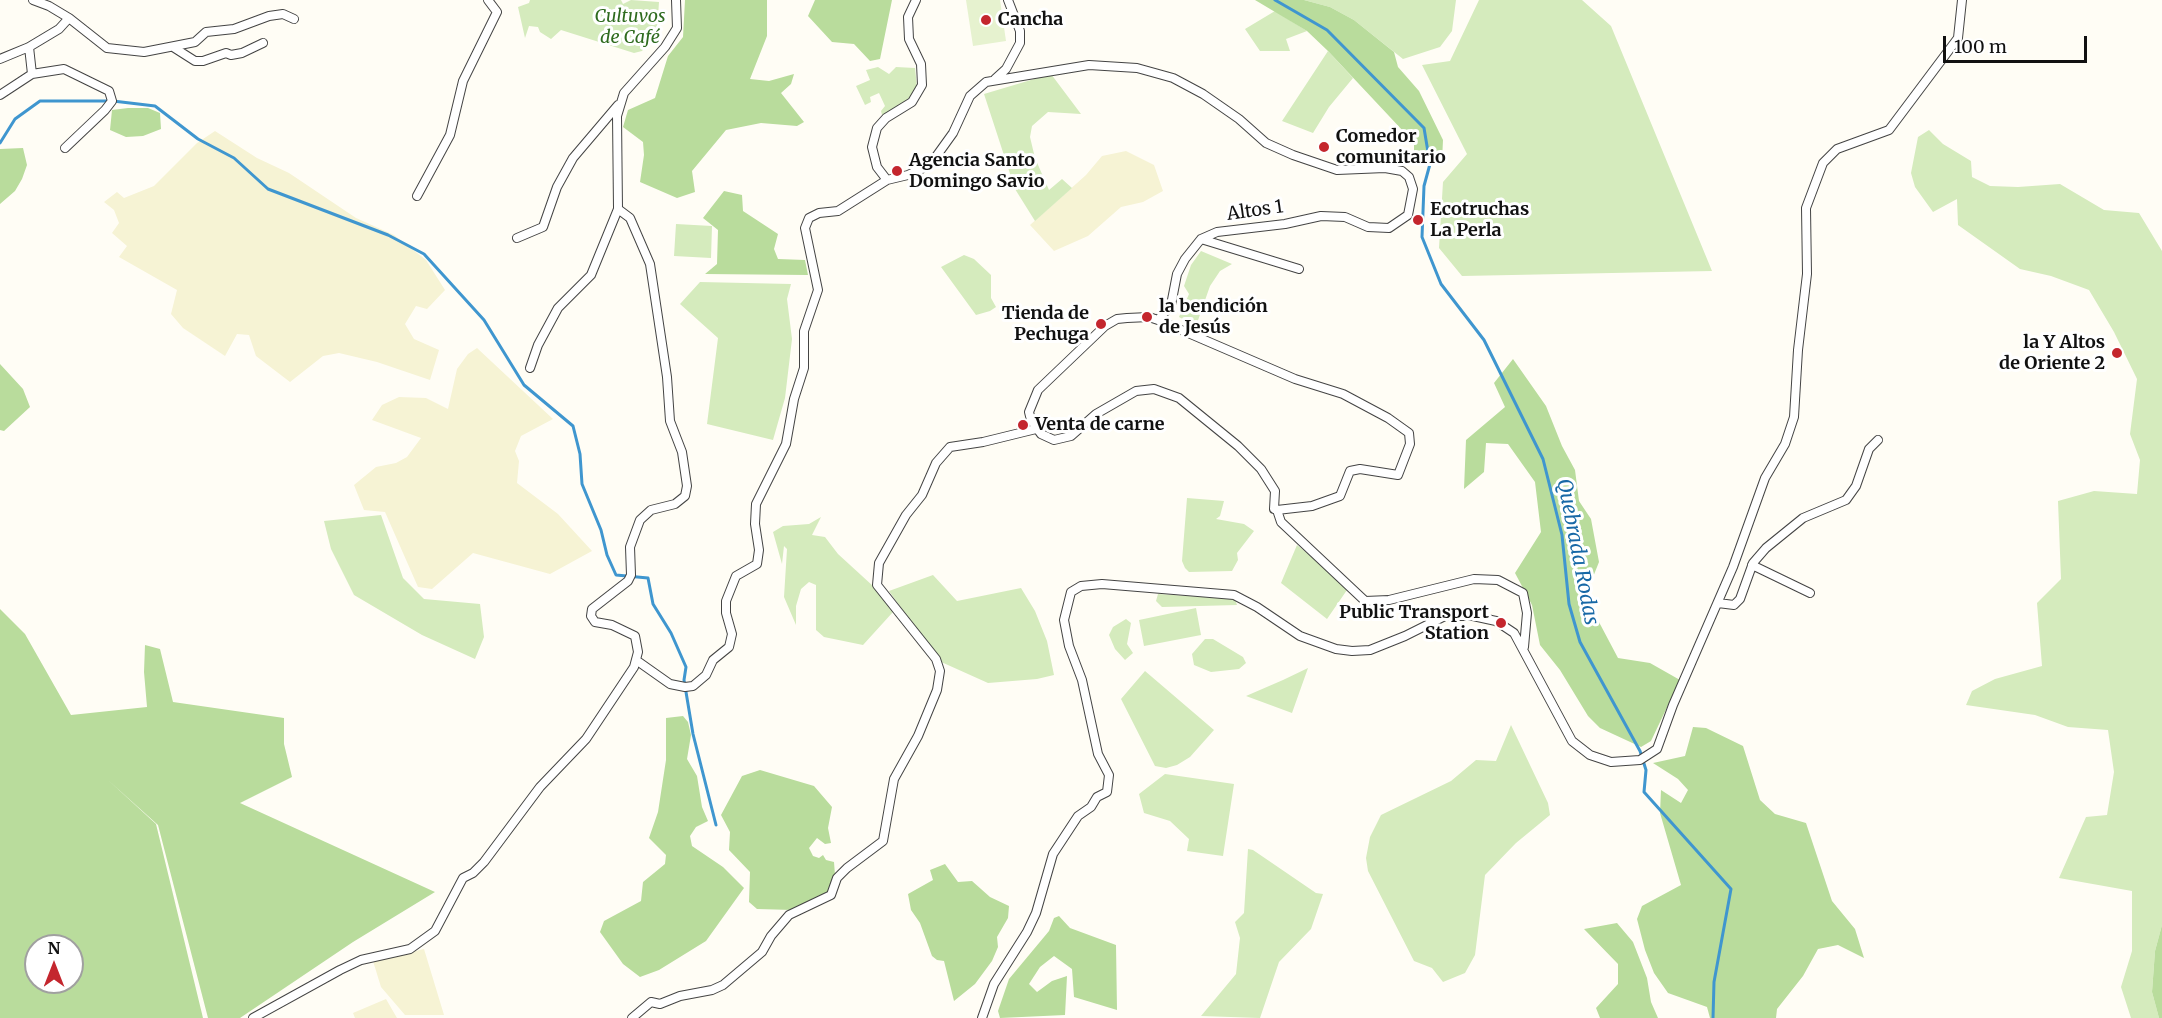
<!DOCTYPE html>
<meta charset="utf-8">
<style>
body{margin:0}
#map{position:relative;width:2162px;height:1018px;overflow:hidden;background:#fffdf5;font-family:Merriweather,serif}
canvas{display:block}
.north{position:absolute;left:24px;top:934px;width:60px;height:60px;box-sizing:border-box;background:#fff;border:2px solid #a0a0a0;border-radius:50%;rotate:0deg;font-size:16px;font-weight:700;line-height:24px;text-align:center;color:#111}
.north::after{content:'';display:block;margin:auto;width:21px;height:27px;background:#c4262e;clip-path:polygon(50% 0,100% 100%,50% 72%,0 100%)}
.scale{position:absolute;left:1943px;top:36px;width:144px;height:27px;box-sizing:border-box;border:3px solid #111;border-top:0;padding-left:8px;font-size:18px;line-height:21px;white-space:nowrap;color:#111;-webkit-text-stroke:4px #fff;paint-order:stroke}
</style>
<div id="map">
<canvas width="2162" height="1018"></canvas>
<div class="north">N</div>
<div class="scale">100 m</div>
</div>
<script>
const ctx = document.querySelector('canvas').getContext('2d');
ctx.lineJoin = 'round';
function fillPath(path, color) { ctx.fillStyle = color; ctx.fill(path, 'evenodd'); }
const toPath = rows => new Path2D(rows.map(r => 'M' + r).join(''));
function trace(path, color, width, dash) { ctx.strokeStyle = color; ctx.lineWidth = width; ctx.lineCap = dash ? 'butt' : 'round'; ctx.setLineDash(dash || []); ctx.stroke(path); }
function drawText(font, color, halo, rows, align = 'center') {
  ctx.font = font + ' Merriweather,serif'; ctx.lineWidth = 6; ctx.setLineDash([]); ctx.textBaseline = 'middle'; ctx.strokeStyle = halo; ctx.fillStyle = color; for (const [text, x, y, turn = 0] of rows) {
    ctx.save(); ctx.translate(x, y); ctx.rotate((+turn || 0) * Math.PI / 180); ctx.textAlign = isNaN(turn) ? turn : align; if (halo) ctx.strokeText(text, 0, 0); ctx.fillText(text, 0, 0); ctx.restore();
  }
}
const farmland = toPath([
 [215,131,257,158,289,173,356,218,394,235,426,260,445,290,427,309,416,306,405,324,414,339,439,350,430,380,377,362,339,353,323,356,290,382,256,356,249,335,237,334,225,356,183,328,171,314,177,290,119,257,127,246,112,233,119,223,114,210,104,202,117,192,124,198,154,186,197,143],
 [1126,151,1154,165,1163,191,1143,202,1121,207,1088,236,1054,251,1030,225,1086,175,1102,156],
 [477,348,553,419,521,436,515,451,519,461,517,483,558,514,592,551,550,574,473,553,432,589,418,587,385,512,364,510,354,485,376,467,396,463,407,457,421,438,372,420,382,405,399,397,426,398,448,409,457,369,468,354],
 [424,949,444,1015,405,1015,381,987,373,961],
 [386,999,397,1018,355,1018,353,1013]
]);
const green = toPath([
 [530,0,621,0,623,4,631,0,659,2,657,31,642,51,634,53,561,30,551,39,540,32,538,27,529,26,525,38,518,7,529,3],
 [1304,0,1456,0,1452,31,1440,47,1403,59,1354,20,1330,7],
 [1479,0,1582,0,1611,26,1712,271,1462,276,1439,248,1443,182,1467,154,1422,65,1450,61],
 [1275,11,1307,31,1286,39,1290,51,1260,51,1245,29],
 [1328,51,1353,78,1329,107,1313,133,1282,121],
 [878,67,889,74,896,67,915,68,917,87,906,103,882,115,881,111,885,106,879,93,870,97,871,102,865,105,856,86,870,80,866,70],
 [1051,74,1081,114,1048,112,1032,126,1030,137,1035,158,1049,190,1062,179,1072,188,1035,221,1015,189,984,94],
 [1929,130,1943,144,1971,161,1972,177,1990,186,2018,187,2060,184,2104,210,2139,213,2162,251,2162,925,2155,951,2152,992,2159,1018,2131,1018,2121,987,2132,951,2132,891,2059,878,2086,817,2107,815,2114,772,2108,730,2068,727,2035,715,1966,705,1972,691,1995,679,2042,666,2037,603,2061,579,2058,501,2094,491,2137,494,2140,460,2130,434,2137,379,2114,332,2089,290,2051,276,2020,269,1958,225,1957,199,1933,212,1915,187,1911,173,1918,137],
 [676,224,712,226,711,258,674,256],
 [1201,251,1232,264,1220,271,1210,286,1196,326,1179,317,1189,294,1184,286,1191,265],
 [964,255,974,259,991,275,991,298,996,307,990,311,976,315,941,267],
 [700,282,791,284,787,299,792,339,785,398,773,440,707,424,718,338,680,304],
 [1187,498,1224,501,1220,516,1216,519,1244,524,1254,531,1237,553,1238,560,1232,571,1189,572,1185,568,1182,561],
 [381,515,403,578,424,599,480,604,484,637,475,659,422,635,354,595,331,549,324,521],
 [821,517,812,535,825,537,838,554,873,586,893,612,863,645,824,637,816,630,816,585,809,582,801,589,796,606,796,625,784,597,787,549,784,546,782,564,773,532,783,526,809,524],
 [1297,545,1327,569,1347,590,1327,619,1281,583],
 [933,575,957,601,1021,588,1035,611,1047,641,1054,675,1037,679,988,683,939,661,889,591],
 [1158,594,1235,599,1237,605,1162,607,1156,601],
 [1196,608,1201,635,1144,646,1139,620],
 [1126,619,1131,623,1127,644,1133,653,1125,660,1115,649,1109,635,1113,627],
 [1205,639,1213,639,1243,657,1246,663,1239,669,1211,672,1194,665,1192,654],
 [1308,668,1292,713,1246,696,1283,680],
 [1145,671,1214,730,1190,757,1177,765,1166,768,1155,766,1121,699],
 [1511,725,1548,803,1550,815,1516,843,1485,875,1475,955,1465,973,1443,982,1432,968,1414,961,1368,871,1366,858,1370,837,1381,815,1451,781,1476,760,1496,761],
 [1165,774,1234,784,1223,856,1187,851,1189,839,1170,821,1144,813,1139,794],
 [1248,849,1253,850,1316,893,1323,894,1311,929,1279,962,1260,1018,1201,1016,1236,974,1240,938,1235,922,1244,913]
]);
const forest = toPath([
 [685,0,767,0,767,36,750,79,769,81,794,74,791,84,781,93,804,122,797,126,761,123,726,130,692,171,695,192,677,198,640,182,644,155,643,142,623,127,628,110,655,98,668,56,683,37],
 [815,0,892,0,880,59,870,61,854,44,832,42,808,16],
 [1255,0,1304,0,1330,7,1354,20,1394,52,1398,67,1419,91,1443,140,1442,161,1430,164,1414,158,1414,145,1404,132,1328,51,1307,31],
 [128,108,148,108,160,113,161,129,143,136,126,137,110,130,112,110],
 [23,148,27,165,22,179,15,191,0,204,0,149],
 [724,191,742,195,743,211,778,234,774,249,778,259,805,260,808,275,705,274,717,264,718,230,703,218],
 [1513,359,1546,406,1562,446,1575,470,1579,501,1591,519,1599,562,1589,587,1591,607,1618,658,1650,663,1680,680,1651,741,1641,747,1600,728,1588,716,1560,670,1540,645,1532,605,1515,573,1541,532,1535,482,1508,444,1486,443,1484,472,1464,489,1466,440,1505,407,1494,383],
 [0,364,23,389,30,407,4,431,0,430],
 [0,609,25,634,71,715,147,707,144,672,145,645,160,649,173,702,284,718,284,744,292,777,240,803,435,892,353,942,240,1018,208,1018,158,825,108,780,156,824,203,1018,0,1018],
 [36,946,72,946,72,982,36,982],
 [683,716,688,722,691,735,687,759,697,776,702,807,708,821,696,827,690,836,692,846,723,867,744,888,706,941,659,970,640,977,623,964,600,932,604,921,641,901,643,882,665,864,666,855,649,838,658,812,666,760,666,718],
 [1693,727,1706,728,1743,746,1760,800,1775,814,1806,823,1832,901,1855,929,1864,958,1838,945,1818,949,1803,976,1777,1009,1776,1018,1710,1018,1707,1007,1668,993,1654,973,1645,950,1637,919,1642,906,1681,885,1660,813,1661,790,1681,803,1688,790,1678,779,1653,763,1685,756],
 [760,770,814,786,832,807,828,828,831,843,825,844,817,838,809,848,813,856,819,858,823,855,826,860,834,862,835,875,830,891,793,910,757,909,749,902,750,872,729,850,730,832,721,815,742,776],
 [945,864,958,882,972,881,990,897,1009,906,1008,918,997,937,998,947,992,961,975,984,954,1001,944,961,937,960,932,956,920,923,911,910,908,894,933,880,930,870],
 [1059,916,1070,928,1116,945,1117,1010,1074,997,1072,969,1054,956,1040,967,1029,984,1037,992,1052,981,1067,976,1065,1015,1000,1018,998,1011,1009,979,1049,931,1054,918],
 [1617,923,1633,942,1647,978,1651,1002,1658,1018,1600,1018,1596,1008,1618,984,1618,964,1584,929],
 [2162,925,2162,1018,2159,1018,2152,992,2155,951]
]);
const pitch = toPath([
 [966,0,1000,0,1006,41,973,46]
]);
const stream = toPath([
 [1275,0,1327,30,1424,128,1430,164,1424,186,1422,237,1441,284,1484,340,1543,459,1562,535,1569,604,1580,642,1640,751,1646,770,1644,792,1731,889,1714,982,1713,1018],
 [0,143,15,119,40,101,113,101,155,106,198,139,234,158,268,189,388,235,424,254,484,320,524,385,573,426,580,454,582,484,601,530,607,555,616,575,648,578,653,604,671,633,686,667,684,680,693,734,716,825]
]);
const minor = toPath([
 [33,0,49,6,69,18,107,48,144,52,195,42,206,32,234,29,269,16,283,14,294,19],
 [916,0,908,17,909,39,921,64,922,85,912,102,886,118,877,128,872,147,877,167,887,180,908,175,930,165,953,133,970,96,986,82,1089,65,1137,68,1173,78,1203,94,1239,119,1266,143,1293,155,1337,170,1385,168,1402,171,1409,177,1413,189,1408,215,1389,228,1368,227,1345,217,1321,216,1285,224,1217,232,1201,239,1185,259,1177,274,1171,305,1158,320,1149,317,1127,318,1117,319,1105,326,1038,390,1029,412,1031,420,1041,434,1054,440,1071,436,1096,414,1136,391,1154,389,1179,398,1238,446,1261,469,1275,491,1274,509,1277,510,1281,522,1365,601,1389,600,1474,579,1498,580,1523,593,1527,613,1524,647],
 [173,47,195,61,203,61,226,53,231,55,242,53,263,43],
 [0,59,29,47,59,29,69,18],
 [32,74,64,69,109,91,112,101,105,110,65,148],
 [995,79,1006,69,1020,43,1020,31,1008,0],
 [0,95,32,74,29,47],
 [417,196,450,135,463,81,497,12,488,0],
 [517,238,543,227,557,187,573,158,618,105],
 [1201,239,1299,269],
 [1158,320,1295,379,1343,394,1388,418,1409,433,1410,444,1398,475,1360,469,1350,471,1340,496,1312,506,1277,510],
 [530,368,538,345,558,308,591,275,618,209],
 [1752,565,1810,593],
 [1718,603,1734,605,1740,599,1753,563,1766,548,1803,518,1846,500,1856,486,1869,449,1878,440],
 [636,660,670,684,685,687,693,686,706,675,713,660,729,647,732,634,726,613,726,601,736,576,757,564,759,550,755,524,756,504,786,444,794,399,804,368,804,331,818,290,805,228,809,218,819,213,838,211,887,180],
 [253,1018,340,970,361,960,410,949,435,931,463,878,473,873,484,862,540,787,586,739,634,667,638,652,635,636,612,625,595,622,591,616,592,609,628,581,631,575,630,547,640,520,651,510,675,504,685,496,687,486,682,452,670,421,667,377,650,264,630,218,618,209,617,116,624,93,665,47,677,28,676,0],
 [632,1018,651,1002,660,1004,680,996,712,990,723,985,762,952,771,936,789,915,831,895,837,878,847,868,883,841,894,779,918,736,937,690,940,671,936,659,877,585,879,563,906,515,922,495,936,463,950,447,983,442,1036,429],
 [982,1018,994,984,1027,932,1036,913,1053,854,1078,816,1091,807,1097,797,1107,792,1109,775,1098,754,1082,680,1069,646,1064,620,1071,592,1081,586,1102,584,1234,595,1257,607,1300,636,1336,649,1352,651,1370,650,1405,636,1445,616,1473,616,1496,621,1514,633,1572,741,1590,755,1611,762,1640,760,1657,749,1673,705,1733,567,1765,478,1785,444,1794,417,1798,350,1807,274,1806,208,1823,163,1837,149,1889,130,1958,38,1962,0]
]);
const markers = [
 [986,20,6,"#c4262e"],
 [1324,147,6,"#c4262e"],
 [897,171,6,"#c4262e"],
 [1418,220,6,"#c4262e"],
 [1147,317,6,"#c4262e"],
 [1101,324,6,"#c4262e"],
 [2117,353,6,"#c4262e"],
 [1023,425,6,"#c4262e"],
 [1501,623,6,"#c4262e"]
];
const parkNames = [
 ["Cultuvos",630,17],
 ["de Café",630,38]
];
const poiNames = [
 ["Cancha",998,20],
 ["Comedor",1336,137],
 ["comunitario",1336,158],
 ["Agencia Santo",909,161],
 ["Domingo Savio",909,182],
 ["Ecotruchas",1430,210],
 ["La Perla",1430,231],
 ["la bendición",1159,307],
 ["de Jesús",1159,328],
 ["Tienda de",1089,314,"right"],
 ["Pechuga",1089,335,"right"],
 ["la Y Altos",2105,343,"right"],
 ["de Oriente 2",2105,364,"right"],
 ["Venta de carne",1035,425],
 ["Public Transport",1489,613,"right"],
 ["Station",1489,634,"right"]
];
const streetNames = [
 ["Altos 1",1255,211,-8]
];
const waterNames = [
 ["Quebrada Rodas",1577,552,79]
];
fillPath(farmland, '#f6f3d4');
fillPath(green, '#d5ebbd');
fillPath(forest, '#b9dc9c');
fillPath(pitch, '#e6f2cf');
trace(stream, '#3f96cf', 3);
trace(minor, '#444', 10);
trace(minor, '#fff', 8);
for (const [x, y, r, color] of markers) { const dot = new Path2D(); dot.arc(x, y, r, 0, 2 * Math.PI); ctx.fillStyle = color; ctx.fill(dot); trace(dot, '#fff', 2); }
drawText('italic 18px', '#2f6b1f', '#fff', parkNames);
drawText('bold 18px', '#111', '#fff', poiNames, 'left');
drawText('18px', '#111', '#fff', streetNames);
drawText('italic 20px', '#1768a6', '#fff', waterNames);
</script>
